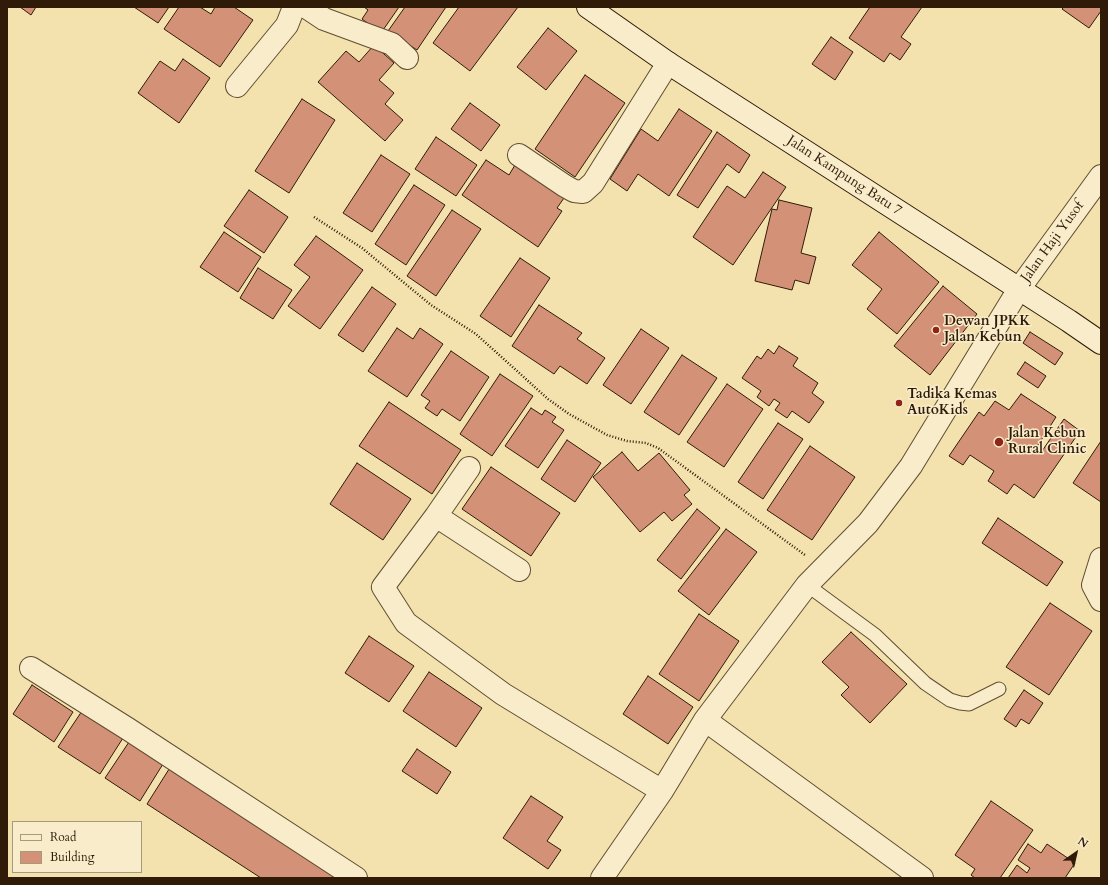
<!DOCTYPE html>
<style>
body{margin:0}
#map{position:relative;width:1108px;height:885px;overflow:hidden;background:#f4e2ae;font-family:Cardo,serif}
canvas{display:block}
.frame{position:absolute;inset:0;border:8px solid #2f1b08;pointer-events:none}
.legend{position:absolute;left:12px;top:821px;width:130px;height:52px;box-sizing:border-box;background:#f8ecca;border:1px solid #a8987c;margin:0;padding:5px 7px;list-style:none;font-size:12px;color:#2f1b08}
.legend li{display:flex;align-items:center;gap:8px;height:20px}
.legend b{width:20px;border:1px solid #a8987c}
.north{position:absolute;left:1056px;top:833px;width:40px;height:40px;-webkit-text-stroke:3px #f8ecca;paint-order:stroke;rotate:34deg;font-size:11px;font-weight:700;line-height:16px;text-align:center;color:#2f1b08}
.north::after{content:'';display:block;margin:auto;width:14px;height:18px;background:#2f1b08;clip-path:polygon(50% 0,100% 100%,50% 72%,0 100%)}
</style>
<div id="map">
<canvas width="1108" height="885"></canvas>
<div class="frame"></div>
<ul class="legend">
<li><b style="height:5px;background:#f8ecca"></b>Road</li>
<li><b style="height:11px;background:#d39277"></b>Building</li>
</ul>
<div class="north">N</div>
</div>
<script>
const ctx = document.querySelector('canvas').getContext('2d');
ctx.lineJoin = 'round';
function fillPath(path, color) { ctx.fillStyle = color; ctx.fill(path, 'evenodd'); }
const toPath = rows => new Path2D(rows.map(r => 'M' + r).join(''));
function trace(path, color, width, dash) { ctx.strokeStyle = color; ctx.lineWidth = width; ctx.lineCap = dash ? 'butt' : 'round'; ctx.setLineDash(dash || []); ctx.stroke(path); }
function drawText(font, color, halo, rows, align = 'center') {
  ctx.font = font + ' Cardo,serif'; ctx.lineWidth = 3; ctx.setLineDash([]); ctx.textBaseline = 'middle'; ctx.strokeStyle = halo; ctx.fillStyle = color; for (const [text, x, y, turn = 0] of rows) {
    ctx.save(); ctx.translate(x, y); ctx.rotate((+turn || 0) * Math.PI / 180); ctx.textAlign = isNaN(turn) ? turn : align; if (halo) ctx.strokeText(text, 0, 0); ctx.fillText(text, 0, 0); ctx.restore();
  }
}
const building = toPath([
 [20,7,36,7,31,15,20,7],
 [134,7,169,7,158,23,134,7],
 [179,7,200,7,211,14,215,7,234,7,253,20,220,67,164,29,179,7],
 [364,7,399,7,381,33,362,19,368,10,364,7],
 [405,7,446,7,417,50,388,31,405,7],
 [459,7,518,7,470,71,433,43,459,7],
 [870,7,922,7,901,37,911,44,900,60,890,53,884,62,849,38,870,7],
 [1064,7,1101,7,1101,11,1089,28,1062,9,1064,7],
 [548,28,577,51,546,90,517,67,548,28],
 [831,37,853,52,835,80,812,64,831,37],
 [374,45,394,63,379,80,394,93,385,104,403,120,385,141,318,82,346,51,359,62,374,45],
 [183,59,210,78,179,123,138,93,160,61,175,71,183,59],
 [585,75,625,103,575,177,535,149,585,75],
 [302,99,335,120,289,193,255,171,302,99],
 [470,103,500,125,481,151,451,129,470,103],
 [679,109,712,131,669,196,638,174,627,191,610,179,641,129,658,141,679,109],
 [717,132,750,155,739,173,727,164,698,208,677,195,717,132],
 [436,137,477,165,456,196,415,169,436,137],
 [381,155,410,174,372,232,343,213,381,155],
 [486,160,509,175,515,165,564,198,557,208,562,211,538,247,462,195,486,160],
 [763,172,786,187,733,265,693,237,727,186,745,198,763,172],
 [414,185,445,205,406,265,375,244,414,185],
 [249,190,288,217,264,253,224,226,249,190],
 [779,200,812,208,801,253,816,257,809,284,795,280,792,290,755,281,772,209,777,210,779,200],
 [452,210,481,229,436,296,407,276,452,210],
 [224,232,261,257,238,292,200,267,224,232],
 [879,232,939,282,897,334,867,309,882,289,852,265,879,232],
 [316,236,363,270,320,329,288,306,310,277,294,265,316,236],
 [520,258,550,278,511,337,480,316,520,258],
 [258,268,292,290,273,319,240,298,258,268],
 [943,286,977,314,930,375,894,346,943,286],
 [372,287,396,304,363,352,338,335,372,287],
 [539,305,582,333,577,339,605,358,587,384,560,366,554,374,512,346,539,305],
 [397,328,413,339,420,328,443,344,407,397,368,371,397,328],
 [641,329,669,348,631,404,603,385,641,329],
 [1030,332,1063,353,1055,365,1023,343,1030,332],
 [779,346,798,358,793,366,818,383,812,393,824,402,809,423,792,411,787,418,775,410,780,403,774,399,769,406,757,397,761,391,742,378,757,356,761,359,768,349,774,354,779,346],
 [451,351,489,377,460,421,442,409,437,416,425,408,430,401,421,395,451,351],
 [682,355,717,378,679,435,644,412,682,355],
 [1025,362,1046,376,1038,388,1017,374,1025,362],
 [500,374,533,396,492,456,460,434,500,374],
 [727,384,763,409,724,467,687,442,727,384],
 [1021,394,1056,417,1035,450,1040,454,1064,419,1080,431,1034,498,1014,484,1007,494,988,481,994,471,970,455,963,465,949,456,979,412,984,416,995,401,1009,410,1021,394],
 [389,402,461,450,432,494,359,446,389,402],
 [531,408,542,415,545,410,556,417,552,422,564,430,538,468,505,446,531,408],
 [778,423,803,439,763,499,738,482,778,423],
 [567,440,601,463,575,502,541,479,567,440],
 [1101,441,1101,502,1073,483,1101,441],
 [810,446,855,477,812,540,767,510,810,446],
 [622,452,638,471,659,453,690,490,684,495,692,504,672,521,664,512,640,532,593,477,622,452],
 [357,463,411,499,383,540,330,504,357,463],
 [491,467,560,513,531,556,462,509,491,467],
 [697,509,720,528,681,579,657,560,697,509],
 [998,518,1063,562,1047,586,982,543,998,518],
 [726,529,757,552,709,615,678,591,726,529],
 [1050,603,1092,631,1049,695,1006,667,1050,603],
 [699,614,739,641,699,701,659,674,699,614],
 [851,632,907,684,870,723,841,695,849,687,822,662,851,632],
 [369,636,414,666,389,702,345,673,369,636],
 [429,672,482,708,456,747,403,711,429,672],
 [648,676,693,707,668,744,623,714,648,676],
 [32,685,73,712,54,742,13,714,32,685],
 [1024,690,1043,703,1029,724,1021,719,1016,727,1004,719,1024,690],
 [82,711,123,738,100,774,58,747,82,711],
 [129,742,163,764,140,801,105,778,129,742],
 [417,749,451,772,437,794,402,771,417,749],
 [171,766,343,878,261,878,147,804,171,766],
 [531,796,563,817,547,841,561,850,548,869,503,838,531,796],
 [991,801,1033,830,1000,878,975,878,971,875,975,869,955,855,991,801],
 [1028,844,1041,853,1047,844,1075,863,1065,878,1008,878,1017,865,1027,873,1030,868,1018,860,1028,844]
]);
const path = toPath([
 [314,217,362,248,431,305,476,334,548,399,569,414,607,435,627,441,646,443,658,448,805,555]
]);
const lane = toPath([
 [807,585,875,635,925,683,950,700,960,703,969,704,999,689]
]);
const street = toPath([
 [306,7,324,19,392,44,407,58],
 [237,86,287,25,294,7],
 [519,155,565,186,574,191,583,192,593,183,668,63],
 [469,468,436,516,383,587,406,623,503,694,662,791],
 [436,516,519,570],
 [1101,559,1093,585,1101,600],
 [31,668,128,729,356,878],
 [705,720,922,878],
 [602,878,662,791,705,720,807,585,868,523,911,466,1019,289,1101,176]
]);
const secondary = toPath([
 [588,7,668,63,1069,321,1101,343]
]);
const markers = [
 [936,330,4,"#8f2418"],
 [899,403,4,"#8f2418"],
 [999,442,5,"#8f2418"]
];
const streetNames = [
 ["Jalan Kampung Batu 7",844,176,33],
 ["Jalan Haji Yusof",1053,242,-54]
];
const poiNames = [
 ["Dewan JPKK",944,322],
 ["Jalan Kebun",944,338],
 ["Tadika Kemas",907,395],
 ["AutoKids",907,411],
 ["Jalan Kebun",1008,434],
 ["Rural Clinic",1008,450]
];
fillPath(building, '#d39277');
trace(building, '#2f1b08', 1);
trace(lane, '#604d32', 15);
trace(street, '#604d32', 24);
trace(secondary, '#2f1b08', 24);
trace(path, '#2f1b08', 2.5, [1, 2]);
trace(lane, '#f8ecca', 13);
trace(street, '#f8ecca', 22);
trace(secondary, '#f8ecca', 22);
for (const [x, y, r, color] of markers) { const dot = new Path2D(); dot.arc(x, y, r, 0, 2 * Math.PI); ctx.fillStyle = color; ctx.fill(dot); trace(dot, '#f8ecca', 1.5); }
drawText('14px', '#2f1b08', '#f8ecca', streetNames);
drawText('bold 14px', '#2f1b08', '#f8ecca', poiNames, 'left');
</script>
